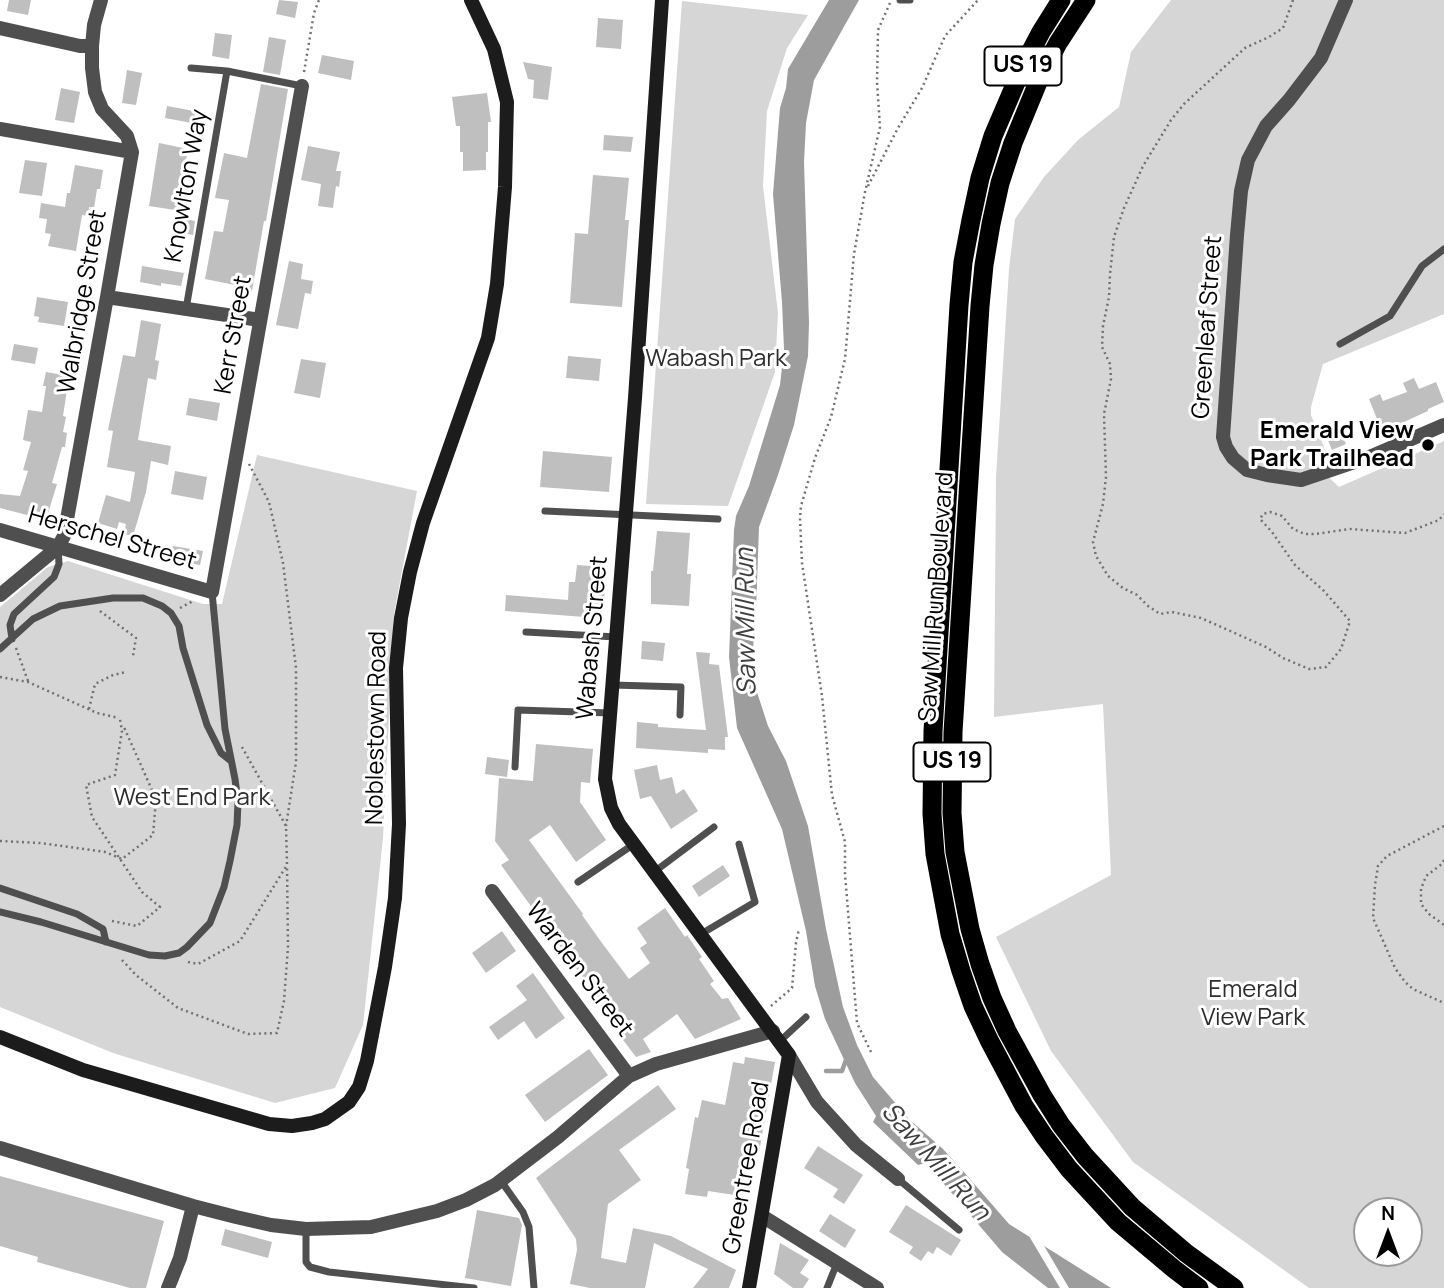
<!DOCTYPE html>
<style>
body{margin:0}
#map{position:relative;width:1444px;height:1288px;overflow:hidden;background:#fff;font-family:Manrope,sans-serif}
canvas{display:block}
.north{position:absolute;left:1353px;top:1197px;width:70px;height:70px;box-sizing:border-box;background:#fff;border:2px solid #999;border-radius:50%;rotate:0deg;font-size:19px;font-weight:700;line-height:28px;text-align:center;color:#000}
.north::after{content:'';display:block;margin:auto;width:24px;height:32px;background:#000;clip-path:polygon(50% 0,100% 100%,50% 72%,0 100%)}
</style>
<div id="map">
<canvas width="1444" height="1288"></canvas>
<div class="north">N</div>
</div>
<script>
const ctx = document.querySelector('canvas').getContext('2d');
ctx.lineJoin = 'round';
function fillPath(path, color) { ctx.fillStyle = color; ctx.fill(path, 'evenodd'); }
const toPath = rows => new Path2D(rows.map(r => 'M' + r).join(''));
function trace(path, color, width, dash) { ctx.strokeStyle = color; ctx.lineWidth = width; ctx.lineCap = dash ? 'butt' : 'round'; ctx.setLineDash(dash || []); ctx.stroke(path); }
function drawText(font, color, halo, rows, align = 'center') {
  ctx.font = font + ' Manrope,sans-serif'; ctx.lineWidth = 6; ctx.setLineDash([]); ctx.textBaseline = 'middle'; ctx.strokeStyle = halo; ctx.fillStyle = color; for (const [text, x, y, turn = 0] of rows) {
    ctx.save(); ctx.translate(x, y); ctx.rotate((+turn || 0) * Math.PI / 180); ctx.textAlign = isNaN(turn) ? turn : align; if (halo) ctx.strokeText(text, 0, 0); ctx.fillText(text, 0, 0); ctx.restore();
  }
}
const green = toPath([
 [1171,0,1444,0,1444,314,1323,364,1311,407,1311,415,1324,447,1326,456,1323,465,1319,468,1339,487,1444,441,1444,1288,1309,1288,1133,1162,1051,1051,996,937,1111,875,1103,704,994,717,996,477,1009,269,1015,219,1044,177,1078,140,1119,107,1131,52],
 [1367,1211,1409,1211,1409,1253,1367,1253],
 [682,1,808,15,787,48,767,111,763,186,778,313,775,372,728,506,646,504],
 [257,455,417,491,394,614,383,838,363,1025,335,1088,275,1103,113,1053,0,1007,0,607,48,567,68,561,203,604,222,604]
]);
const water = toPath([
 [829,0,859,0,814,80,806,123,804,162,809,323,808,356,794,425,778,475,759,527,756,611,752,662,755,686,768,726,786,761,808,826,826,929,843,1007,857,1045,873,1077,910,1120,943,1149,963,1171,1009,1224,1111,1288,1048,1288,1002,1252,926,1163,918,1165,873,1122,876,1116,855,1083,825,1019,815,986,806,931,782,829,737,728,729,657,734,530,736,516,749,486,780,385,784,349,782,302,773,194,780,108,786,88,788,69]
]);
const pier = toPath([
 [1026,1231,1040,1239,1069,1288,1060,1288]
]);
const stream = toPath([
 [826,1071,842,1071,847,1057]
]);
const building = toPath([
 [9,0,31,0,28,15,7,11],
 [279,0,298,2,295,18,276,14],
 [598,18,623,20,621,49,596,47],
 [215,33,232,35,229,59,212,56],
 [269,37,286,40,280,75,263,72],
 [322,55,354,61,351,80,318,73],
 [523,62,552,67,548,100,533,98,534,80,528,79],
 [127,70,142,73,136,105,122,103],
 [261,84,288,89,266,221,264,221,252,291,235,288,235,285,205,279,214,231,223,232,229,200,215,198,224,153,247,158],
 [61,88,80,92,74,123,55,120],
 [487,93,491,122,488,122,488,152,486,152,486,170,463,171,463,152,460,152,460,126,456,126,452,97],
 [167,106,205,113,203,125,165,118],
 [604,135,633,137,631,152,603,150],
 [159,143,188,149,181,188,192,190,188,212,149,206],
 [308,146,340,152,336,171,341,171,339,187,336,186,333,208,318,206,321,184,301,180],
 [25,160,47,163,42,196,19,193],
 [75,165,103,170,100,189,97,189,94,208,89,207,88,216,82,215,76,251,48,246,51,234,45,233,47,219,39,218,41,203,65,207,67,193,70,193],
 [593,175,629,178,625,220,629,220,622,307,570,303,575,233,588,234],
 [185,219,195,221,193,235,182,233],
 [289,261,303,264,301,279,313,281,311,294,305,293,298,329,276,325],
 [142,266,184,273,181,286,161,283,161,286,140,282],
 [37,297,68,302,64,326,38,322,39,317,34,316],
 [141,320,161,324,155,360,159,361,156,380,148,378,138,440,171,446,168,465,151,461,146,492,133,536,124,534,126,524,119,522,117,529,98,523,106,495,130,502,135,472,107,467,113,431,108,430,123,355,135,357],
 [14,344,38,348,35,364,11,360],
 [568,356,601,359,599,381,566,378],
 [301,359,326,363,320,398,294,393],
 [46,372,74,377,71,391,67,390,63,416,66,417,63,432,67,433,65,447,62,447,52,483,57,484,46,520,0,508,0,494,20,496,28,471,23,470,31,442,23,440,28,410,42,412,46,386,43,386],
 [1414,378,1419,389,1436,382,1444,402,1428,409,1428,411,1393,427,1395,432,1384,436,1369,399,1380,394,1383,401,1407,392,1403,383],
 [189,398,220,403,217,421,186,415],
 [1336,422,1346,444,1332,450,1323,428],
 [543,451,612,457,609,492,540,487],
 [175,471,207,477,203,500,171,494],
 [657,531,690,533,687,574,691,574,689,606,651,604,651,571,653,571],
 [173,546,203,551,200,565,170,559],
 [577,565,606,567,604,602,599,602,598,618,505,611,506,595,568,600,569,582,575,582],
 [642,641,665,643,663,661,641,659],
 [696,652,710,653,709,664,719,665,728,737,725,737,725,750,708,749,708,753,636,748,637,722,658,724,658,727,706,730],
 [536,744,593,749,590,783,581,782,580,802,606,840,576,862,550,825,529,840,583,914,582,915,602,943,629,979,650,963,640,948,647,943,637,928,665,908,685,937,687,935,702,957,699,959,714,981,710,984,722,999,728,998,741,1019,695,1039,677,1014,643,1039,651,1052,636,1057,617,1032,621,1030,501,865,509,860,495,841,499,778,533,781],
 [487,757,509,760,507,777,485,774],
 [657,765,660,780,672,777,676,794,684,789,698,811,671,829,651,796,640,799,634,770],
 [723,865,730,876,699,897,692,886],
 [502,931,516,951,486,973,472,953],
 [533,973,565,1018,536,1039,524,1021,498,1040,489,1027,527,1000,516,986],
 [589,1049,608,1075,545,1122,525,1095],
 [745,1057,775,1062,760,1147,751,1146,741,1196,708,1191,707,1197,685,1194,689,1169,686,1168,695,1117,698,1118,702,1100,725,1105,733,1062,744,1064],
 [658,1085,676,1109,619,1150,641,1180,608,1204,601,1258,626,1263,633,1228,671,1236,736,1270,729,1288,693,1288,708,1269,654,1243,645,1288,590,1288,570,1284,577,1250,576,1239,536,1178],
 [818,1146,863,1175,844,1204,833,1197,838,1189,804,1168],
 [0,1176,164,1221,146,1288,130,1288,37,1262,38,1257,0,1246],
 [906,1205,961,1240,951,1256,937,1247,933,1254,928,1251,921,1261,909,1253,913,1247,889,1232],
 [477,1210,519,1218,522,1225,511,1286,465,1278],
 [830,1214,856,1230,845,1248,819,1231],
 [225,1229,272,1242,268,1258,221,1245],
 [780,1243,809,1260,800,1273,809,1279,803,1288,793,1288,774,1274]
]);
const path = toPath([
 [1293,0,1283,28,1269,37,1245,48,1184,104,1171,120,1143,166,1124,208,1114,237,1110,274,1109,297,1103,326,1102,347,1110,364,1111,379,1104,414,1106,477,1103,504,1093,542,1096,556,1108,576,1123,588,1137,595,1148,606,1160,614,1172,612,1201,618,1266,647,1283,658,1309,669,1326,667,1341,649,1350,621,1324,591,1295,565,1272,532,1260,519,1263,514,1270,512,1282,516,1293,529,1305,534,1315,534,1350,529,1405,533,1439,520,1444,514],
 [304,72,314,13,319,0],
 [868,186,898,128,922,88,945,36,978,0],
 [249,464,269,502,283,563,296,668,296,762,286,826],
 [180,608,193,601],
 [100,611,136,638,133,656],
 [16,648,28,681],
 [0,677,28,682,97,713,119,718],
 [89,709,95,684,113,675,126,672],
 [1444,826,1387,856,1378,866,1375,885,1373,918,1395,968,1405,982,1413,989,1444,1003],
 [0,841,40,843,105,852,122,859,153,835,156,799,123,725],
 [1444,860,1442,864,1426,876,1421,889,1421,904,1429,914,1444,925],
 [112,921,137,926,160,907,142,892,92,817,86,785,115,775,122,731,120,719],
 [122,960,136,975,178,1008,248,1034,277,1033,284,1001,288,947,287,865],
 [188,962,198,964,240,941,287,865,286,826,242,747],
 [771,1006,792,988,796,943,799,929],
 [871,1052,857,1023,845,874,845,842,832,795,822,696,802,563,800,518,801,506,815,458,831,417,845,359,854,254,865,192,880,127,877,82,878,30,890,3]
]);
const service = toPath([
 [900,0,910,0],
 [191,68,227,71,302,86],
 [186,309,227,71],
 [1340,344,1390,316,1422,266,1444,249],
 [545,511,718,519],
 [526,632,616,637],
 [12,639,10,625,14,614,54,577,59,564,58,547],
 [0,649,33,619,60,606,113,598,143,598,162,606,171,613,179,626,183,648,207,725,221,753,231,761],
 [613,685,681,687,680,715],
 [515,767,518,710,610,713],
 [654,872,714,827],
 [578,882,634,844],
 [0,888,77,914,103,929,106,942],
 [0,912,41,922,149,955,165,956,179,953,187,947,210,923,224,887,230,861,237,825,238,802,235,779,225,729,212,592],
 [701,934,755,902,739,844],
 [780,1041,806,1017],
 [898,1179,959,1230],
 [501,1181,523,1212,529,1227,534,1288],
 [306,1229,306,1262,310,1267,329,1272,474,1288],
 [827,1288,837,1263]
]);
const minor = toPath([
 [1346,0,1321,58,1289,100,1266,126,1248,160,1241,191,1237,235,1223,437,1226,447,1233,458,1247,470,1267,475,1301,480,1372,456,1444,425],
 [0,28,80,46,92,46],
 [0,129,132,152],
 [107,297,260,320],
 [0,530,212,592,302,86],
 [0,595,58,547,64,536,107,297,132,152,127,136,102,109,95,92,92,68,92,46,94,25,101,0],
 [492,891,629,1076],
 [789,1055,817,1102,856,1145,898,1179],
 [0,1148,193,1206,236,1217,271,1225,306,1229,371,1227,437,1211,466,1200,495,1185,558,1137,629,1076,656,1064,773,1031],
 [762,1216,877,1288],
 [168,1288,180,1258,193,1206]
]);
const secondary = toPath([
 [662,0,635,398,605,779,611,808,619,824,789,1055,749,1288],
 [0,1037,83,1070,269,1124,292,1126,312,1123,325,1119,349,1102,359,1087,367,1061,385,967,395,898,399,824,396,668,401,618,410,572,423,523,488,338,497,284,505,187,507,102,494,49,471,0]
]);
const trunk = toPath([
 [1061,0,1041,32,1023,66,993,136,980,178,971,220,963,262,959,305,933,731,932,814,935,854,950,934,961,971,973,1006,989,1040,1024,1106,1044,1136,1069,1169,1118,1222,1174,1269,1199,1288],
 [1086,0,1058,43,1041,75,1013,143,1000,183,991,224,984,265,980,306,953,732,952,813,955,852,970,929,980,964,992,998,1007,1031,1042,1095,1061,1125,1085,1156,1132,1207,1186,1253,1234,1288]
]);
const markers = [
 [1428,445,7,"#000"]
];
const shields = [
 [1023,66,77],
 [952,762,77]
];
const shieldNames = [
 ["US 19",1023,66],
 ["US 19",952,762]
];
const streetNames = [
 ["Knowlton Way",187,186,-80],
 ["Walbridge Street",83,302,-80],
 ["Greenleaf Street",1208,327,-86],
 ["Kerr Street",234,335,-80],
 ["Herschel Street",112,539,16],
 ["Saw Mill Run Boulevard",937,597,-86],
 ["Wabash Street",593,638,-85],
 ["Noblestown Road",377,728,-89],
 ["Warden Street",579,970,53],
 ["Greentree Road",747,1168,-80]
];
const parkNames = [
 ["Wabash Park",716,359],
 ["West End Park",192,798],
 ["Emerald",1253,990],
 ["View Park",1253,1018]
];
const poiNames = [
 ["Emerald View",1414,431],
 ["Park Trailhead",1414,459]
];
const waterNames = [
 ["Saw Mill Run",747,622,-91],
 ["Saw Mill Run",935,1162,48]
];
fillPath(green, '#d6d6d6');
fillPath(water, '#9d9d9d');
fillPath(pier, '#fff');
trace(stream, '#9d9d9d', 4.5);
fillPath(building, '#bfbfbf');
trace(path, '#717171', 2.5, [2, 3.5]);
trace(service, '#4f4f4f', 7);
trace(minor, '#4f4f4f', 14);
trace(secondary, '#1c1c1c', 14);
trace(trunk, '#000', 19);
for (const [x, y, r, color] of markers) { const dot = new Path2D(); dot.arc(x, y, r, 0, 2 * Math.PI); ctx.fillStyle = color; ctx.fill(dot); trace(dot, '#fff', 2.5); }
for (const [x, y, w] of shields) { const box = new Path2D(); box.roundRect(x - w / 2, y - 19.5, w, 39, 5); ctx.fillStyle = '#fff'; ctx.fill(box); trace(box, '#000', 2); }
drawText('bold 23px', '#000', null, shieldNames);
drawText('24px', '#000', '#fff', streetNames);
drawText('24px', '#2d2d2d', '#fff', parkNames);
drawText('bold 24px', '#000', '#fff', poiNames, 'right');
drawText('italic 26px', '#3e3e3e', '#fff', waterNames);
</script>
